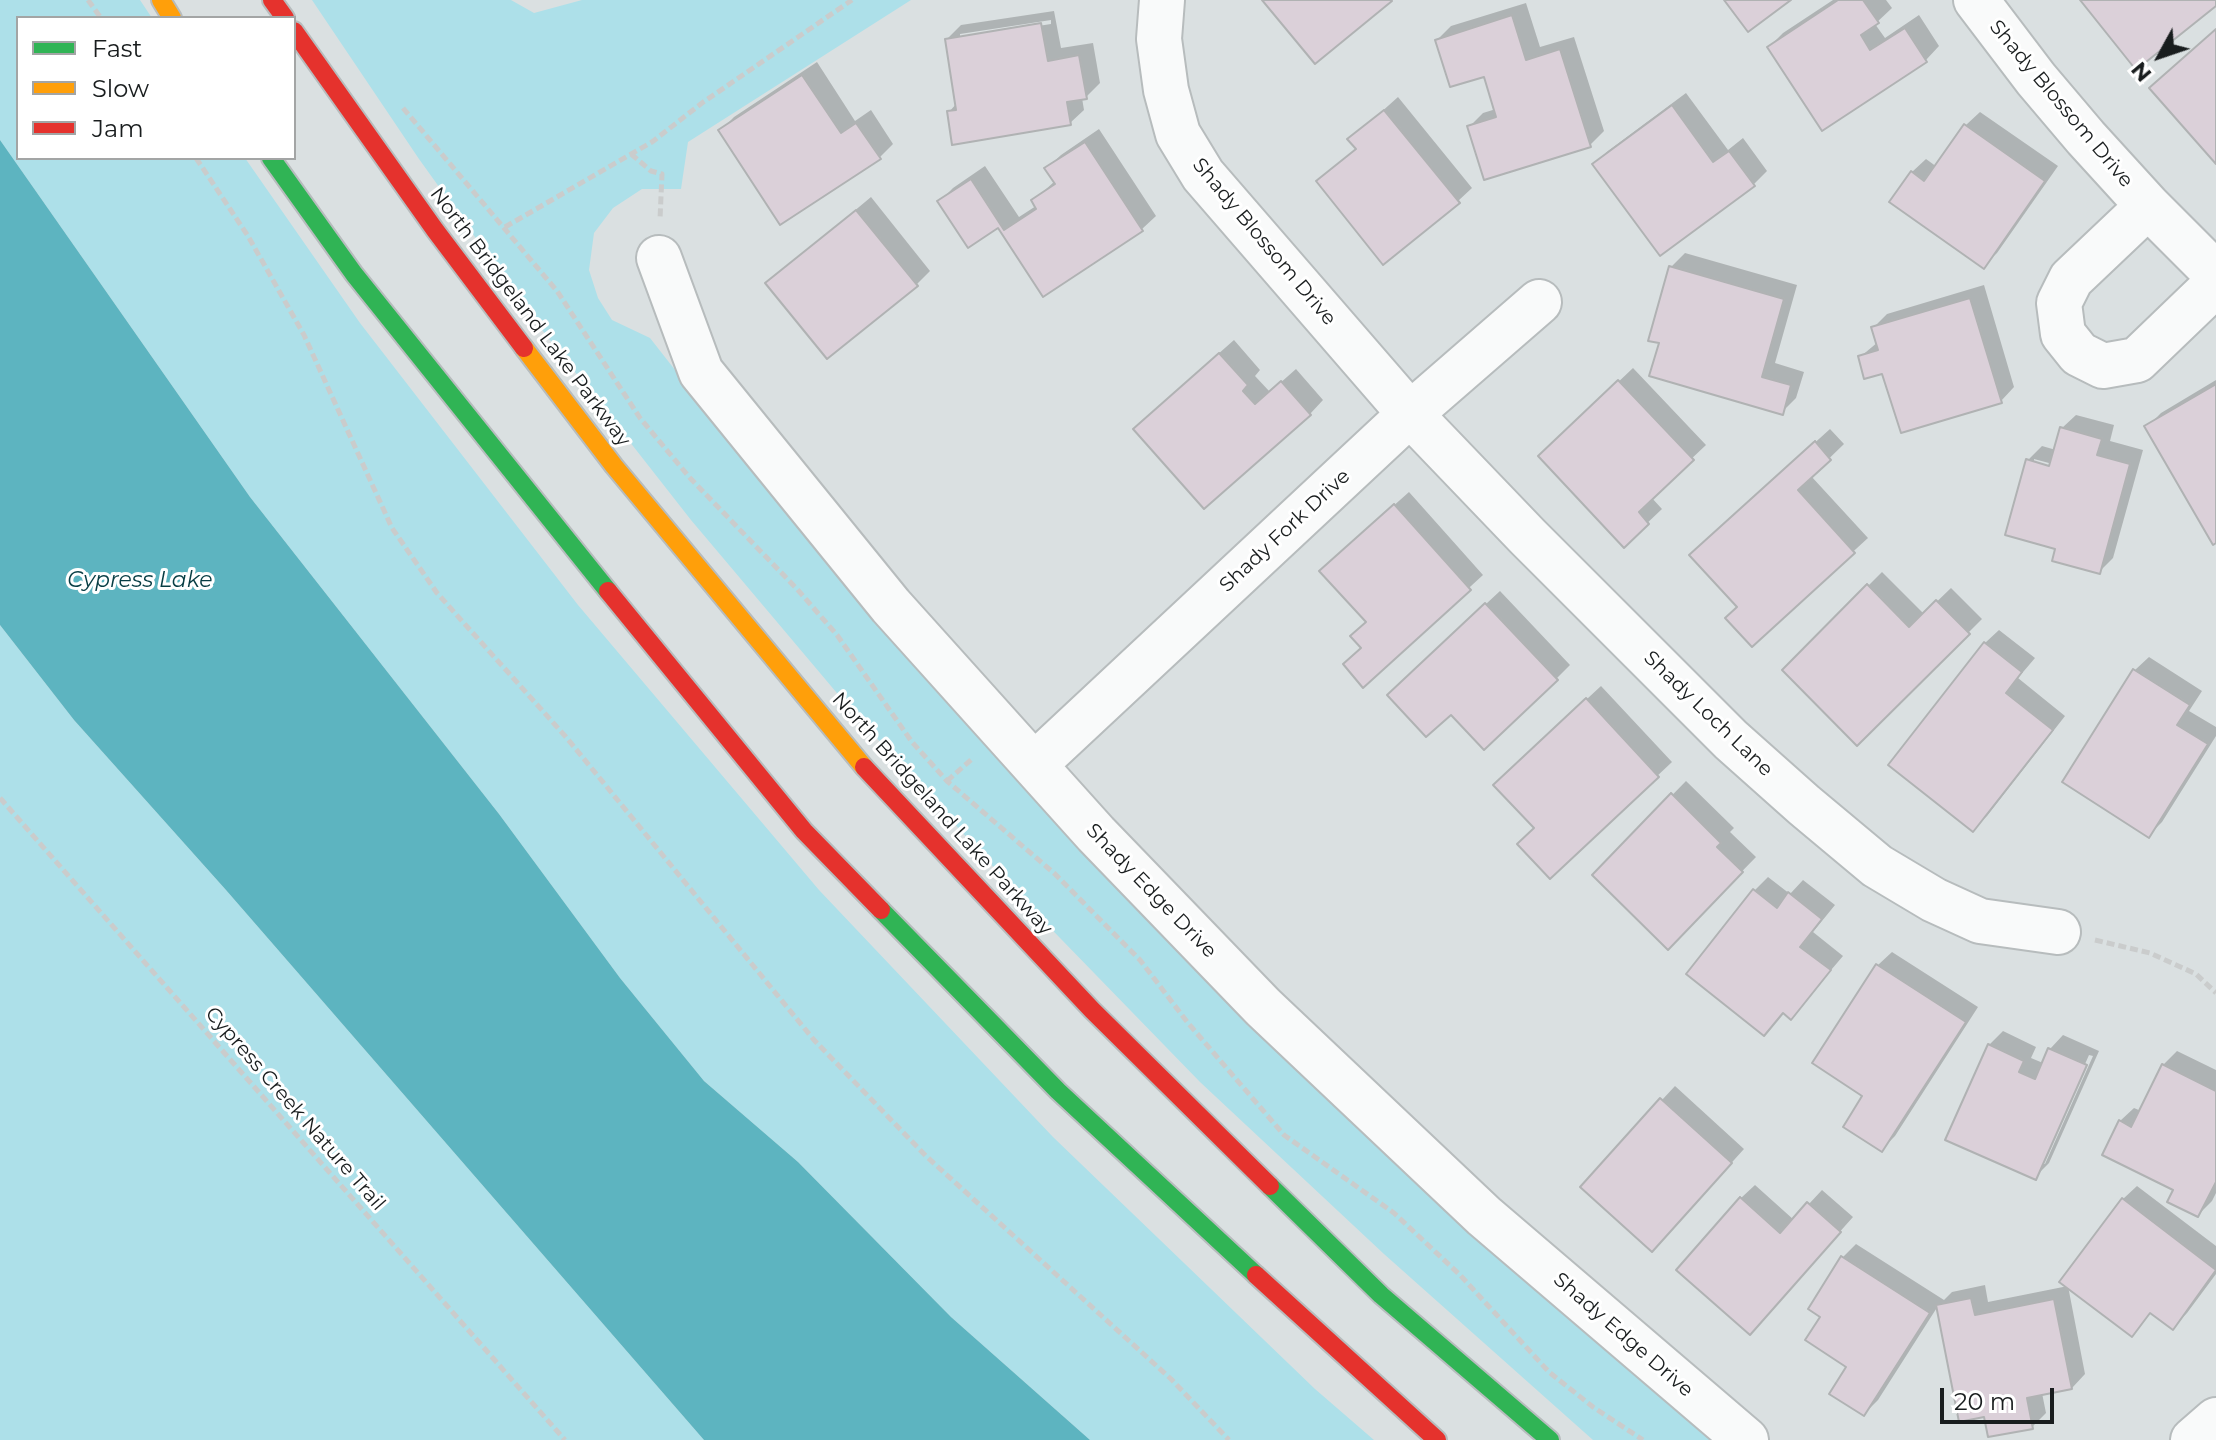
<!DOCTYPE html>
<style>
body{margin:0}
#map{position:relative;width:2216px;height:1440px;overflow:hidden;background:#dae0e1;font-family:Montserrat,sans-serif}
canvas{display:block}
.legend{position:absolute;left:16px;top:16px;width:280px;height:144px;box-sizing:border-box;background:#fff;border:2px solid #a3a5a5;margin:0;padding:10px 14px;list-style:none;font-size:24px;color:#191d1e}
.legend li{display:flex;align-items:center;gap:16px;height:40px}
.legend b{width:40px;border:2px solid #a3a5a5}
.north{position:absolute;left:2120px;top:16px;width:80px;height:80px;-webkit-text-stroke:6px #fff;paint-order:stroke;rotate:230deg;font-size:22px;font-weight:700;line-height:32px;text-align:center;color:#191d1e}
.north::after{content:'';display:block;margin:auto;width:28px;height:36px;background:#191d1e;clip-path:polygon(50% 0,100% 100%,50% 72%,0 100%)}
.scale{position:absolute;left:1940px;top:1388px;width:114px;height:36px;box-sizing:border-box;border:4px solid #191d1e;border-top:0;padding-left:10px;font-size:24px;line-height:28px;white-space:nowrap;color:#191d1e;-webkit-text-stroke:6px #fff;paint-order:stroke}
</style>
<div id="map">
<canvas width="2216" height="1440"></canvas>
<ul class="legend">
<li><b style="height:10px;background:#30b455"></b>Fast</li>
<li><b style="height:10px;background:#ff9f0a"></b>Slow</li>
<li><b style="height:10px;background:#e5322d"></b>Jam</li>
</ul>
<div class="north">N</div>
<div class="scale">20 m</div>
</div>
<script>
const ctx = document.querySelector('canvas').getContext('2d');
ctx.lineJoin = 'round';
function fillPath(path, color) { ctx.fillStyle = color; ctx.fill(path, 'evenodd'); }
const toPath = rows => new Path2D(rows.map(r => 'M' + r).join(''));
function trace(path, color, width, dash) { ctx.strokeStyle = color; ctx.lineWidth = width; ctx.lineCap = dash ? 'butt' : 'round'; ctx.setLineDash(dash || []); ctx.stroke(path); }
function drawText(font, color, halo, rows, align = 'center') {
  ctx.font = font + ' Montserrat,sans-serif'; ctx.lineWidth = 6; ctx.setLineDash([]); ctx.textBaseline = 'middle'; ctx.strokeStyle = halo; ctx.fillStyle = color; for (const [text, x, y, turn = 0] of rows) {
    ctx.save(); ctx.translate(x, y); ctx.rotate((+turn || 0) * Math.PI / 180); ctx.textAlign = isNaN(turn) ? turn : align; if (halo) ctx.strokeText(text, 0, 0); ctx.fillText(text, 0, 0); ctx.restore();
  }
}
const green = toPath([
 [0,0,140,0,152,18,18,18,18,158,245,158,360,323,578,605,819,890,1053,1137,1315,1389,1374,1440,1090,1440,951,1317,798,1162,704,1081,620,978,499,814,250,497,0,140],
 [312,0,511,0,534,13,582,0,911,0,688,142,681,189,642,189,613,208,594,233,589,270,598,298,612,320,650,338,755,472,1714,1440,1593,1440,1384,1254,1200,1082,1026,903,847,705,691,520,539,326,419,159],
 [0,625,74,720,226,890,704,1440,0,1440]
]);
const water = toPath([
 [0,140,250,497,499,814,620,978,704,1081,798,1162,951,1317,1090,1440,704,1440,226,890,74,720,0,625]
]);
const shadow = toPath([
 [1833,0,1886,0,1892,8,1875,24,1885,38,1919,15,1939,46,1926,60,1769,47,1783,33],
 [1526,3,1540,47,1574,37,1604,131,1590,145,1469,127,1483,113,1496,109,1485,74,1437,40,1451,26],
 [1054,11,1061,48,1093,43,1100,83,1086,97,1082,98,1084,110,1070,123,949,112,957,103,947,39,961,25],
 [1051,20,1051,24,960,38,960,34],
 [817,62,855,121,871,110,893,144,879,158,720,131,734,117],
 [1686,93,1728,150,1743,138,1767,171,1753,185,1594,164,1608,151],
 [1398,97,1472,188,1458,201,1319,181,1357,148,1350,140],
 [1980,112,2058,166,1997,253,1983,266,1912,172,1926,159,1937,167,1966,125],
 [1099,129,1156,216,1142,229,1044,294,999,226,940,201,953,188,985,166,1019,217,1036,206,1033,201,1055,181,1047,168,1061,155],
 [871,197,930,271,917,284,768,283],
 [1685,253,1797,285,1775,363,1804,372,1796,398,1782,412,1661,342,1671,267],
 [1984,285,2014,387,2001,401,1884,371,1860,357,1878,342,1873,328,1887,314],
 [1234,340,1260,370,1255,376,1270,392,1296,369,1323,400,1310,414,1149,415],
 [1633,368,1706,445,1651,497,1662,509,1624,545,1554,443],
 [2216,380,2216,541,2147,427,2161,413],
 [2076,415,2114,425,2110,441,2143,450,2113,558,2099,572,2028,460,2042,446,2056,450,2062,428],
 [2034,459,2060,466,2059,470,2034,463],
 [1830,429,1844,444,1811,476,1868,538,1752,644,1739,606,1706,541],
 [1409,492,1483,575,1363,685,1363,647,1367,621,1336,557],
 [1882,572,1924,614,1951,588,1982,619,1857,744,1784,670],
 [1500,591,1570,665,1556,679,1451,712,1403,681],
 [1999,630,2035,658,2018,678,2065,716,1987,816,1973,829,1985,643],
 [2149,657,2202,691,2189,711,2216,727,2216,736,2162,822,2149,835,2135,670],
 [1601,686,1672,762,1550,877,1536,828,1509,771],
 [1686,781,1734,828,1730,832,1756,857,1668,947,1594,875],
 [1768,877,1790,894,1803,880,1835,905,1813,932,1843,956,1791,1017,1784,1011,1764,1034,1754,891],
 [1892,952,1978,1007,1895,1136,1881,1150,1865,1096,1878,965],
 [2003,1031,2036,1047,2031,1058,2043,1063,2050,1049,2063,1035,2099,1051,2049,1163,2035,1177,1989,1045],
 [2089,1055,2093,1056,2045,1164,2041,1164],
 [2177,1051,2216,1070,2216,1193,2212,1201,2198,1215,2120,1121,2134,1108,2141,1111,2163,1065],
 [1675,1086,1744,1149,1666,1235,1662,1100],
 [1755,1185,1794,1220,1822,1190,1853,1217,1763,1318,1741,1198],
 [2137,1186,2216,1246,2216,1274,2187,1313,2173,1327,2152,1312,2131,1334,2123,1199],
 [1856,1244,1944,1300,1952,1292,1985,1285,1988,1302,2068,1286,2085,1374,2072,1388,2042,1393,2046,1413,2032,1427,1985,1415,1938,1306,1878,1400,1864,1414,1849,1366,1823,1317,1843,1257]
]);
const building = toPath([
 [1262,0,1391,0,1392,1,1315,64,1262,0],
 [1724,0,1791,0,1748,32,1724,0],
 [1838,0,1863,0,1879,23,1861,35,1870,50,1905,28,1927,62,1822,131,1767,47,1838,0],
 [2080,0,2216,0,2216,6,2136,70,2080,0],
 [1512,15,1526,60,1560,49,1591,147,1484,180,1467,126,1496,117,1484,77,1450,87,1435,40,1512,15],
 [1041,23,1048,61,1079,55,1087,99,1067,102,1071,125,952,145,947,111,956,110,945,39,1041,23],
 [2216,29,2216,164,2149,88,2216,29],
 [802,75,841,133,856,123,881,159,780,225,718,130,802,75],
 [1672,105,1713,162,1729,151,1755,186,1660,256,1592,164,1672,105],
 [1384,110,1460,203,1383,265,1316,181,1356,149,1347,139,1384,110],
 [1964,124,2045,181,1984,269,1889,202,1911,171,1924,181,1964,124],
 [1085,142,1143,231,1043,297,998,228,968,248,937,201,971,179,1004,230,1036,209,1031,200,1055,184,1044,168,1085,142],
 [856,210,918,286,827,359,765,283,856,210],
 [1669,266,1784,299,1762,377,1791,385,1783,415,1649,376,1659,343,1648,341,1669,266],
 [1970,298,2002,403,1901,433,1882,374,1864,379,1858,356,1878,350,1871,327,1970,298],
 [1219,353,1248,385,1243,391,1255,404,1281,381,1311,415,1204,509,1133,429,1219,353],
 [1618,380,1694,460,1639,512,1649,524,1624,548,1538,456,1618,380],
 [2216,384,2216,543,2213,545,2144,426,2216,384],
 [2060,427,2102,439,2097,455,2130,464,2100,574,2052,561,2055,549,2005,535,2026,459,2049,466,2060,427],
 [1815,441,1831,460,1798,490,1855,553,1752,647,1725,618,1737,607,1689,555,1815,441],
 [1394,504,1471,590,1363,688,1343,664,1361,648,1350,636,1366,622,1319,571,1394,504],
 [1867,584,1909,627,1936,600,1970,634,1857,746,1782,670,1867,584],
 [1485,603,1558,680,1484,750,1451,715,1426,737,1387,695,1485,603],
 [1984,642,2022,672,2006,693,2053,730,1973,832,1888,765,1984,642],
 [2133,669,2190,705,2177,725,2208,744,2149,838,2062,782,2133,669],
 [1586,698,1659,777,1550,879,1517,844,1534,828,1493,785,1586,698],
 [1671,793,1721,843,1717,847,1743,872,1668,950,1592,875,1671,793],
 [1753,889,1777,908,1788,892,1822,919,1800,947,1831,970,1791,1020,1783,1013,1764,1036,1686,974,1753,889],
 [1876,964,1966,1022,1882,1152,1843,1127,1862,1096,1812,1063,1876,964],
 [1988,1044,2024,1061,2019,1072,2035,1079,2048,1048,2087,1065,2036,1180,1945,1140,1988,1044],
 [2162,1064,2216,1091,2216,1182,2198,1217,2167,1202,2173,1190,2102,1155,2119,1120,2131,1127,2162,1064],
 [1660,1098,1732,1163,1652,1252,1580,1187,1660,1098],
 [1740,1197,1780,1233,1807,1202,1841,1232,1750,1335,1676,1270,1740,1197],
 [2122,1198,2216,1270,2173,1330,2150,1313,2132,1337,2059,1282,2122,1198],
 [1841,1256,1930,1313,1864,1416,1829,1394,1846,1367,1805,1340,1820,1317,1808,1309,1841,1256],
 [1971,1298,1975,1315,2054,1299,2072,1389,2027,1398,2033,1429,1988,1437,1984,1417,1959,1422,1936,1305,1971,1298]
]);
const path = toPath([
 [88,0,101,18],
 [403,108,557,291,640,418,690,478,797,589,837,635,912,742,947,781,1055,874,1140,960,1188,1023,1284,1135,1394,1213,1460,1275,1549,1372,1593,1407,1643,1440],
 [631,154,651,171,662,174,660,219],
 [196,158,248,236,304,335,392,528,437,593,566,737,814,1040,926,1156,1171,1379,1229,1440],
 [505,227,652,142,702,103,852,0],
 [947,781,973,758],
 [0,798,565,1440],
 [2095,940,2150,953,2196,974,2216,993]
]);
const street = toPath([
 [1162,0,1159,39,1166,90,1178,134,1203,175,1410,414,1527,536,1731,740,1804,805,1877,866,1934,900,1980,921,2058,932],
 [1976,0,2036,79,2086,138,2148,206,2216,274],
 [2148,206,2071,279,2059,303,2063,334,2079,354,2103,366,2137,360,2216,284],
 [659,258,701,372,891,606,1096,834,1263,1007,1484,1216,1746,1440],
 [1034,765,1410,414,1539,302],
 [2193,1440,2216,1420]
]);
const fast = toPath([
 [271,158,354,274,608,591],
 [881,910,1058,1091,1256,1275],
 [1270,1186,1381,1295,1550,1440]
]);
const slow = toPath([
 [161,0,172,18],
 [524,348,614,466,864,767]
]);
const jam = toPath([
 [272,0,285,18],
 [294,31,435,230,524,348],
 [608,591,804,831,881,910],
 [864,767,1092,1010,1270,1186],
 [1256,1275,1437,1440]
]);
const streetNames = [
 ["Shady Blossom Drive",2061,104,50],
 ["Shady Blossom Drive",1264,242,50],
 ["North Bridgeland Lake Parkway",530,317,53],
 ["Shady Fork Drive",1285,531,-43],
 ["Shady Loch Lane",1708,714,44],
 ["North Bridgeland Lake Parkway",942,814,48],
 ["Shady Edge Drive",1151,891,46],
 ["Cypress Creek Nature Trail",295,1109,49],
 ["Shady Edge Drive",1623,1335,41]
];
const waterNames = [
 ["Cypress Lake",140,581]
];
fillPath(green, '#ade0e9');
fillPath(water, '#5db4c0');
fillPath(shadow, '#0003');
fillPath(building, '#dbd0d9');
trace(building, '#b0b2b3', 2);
trace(street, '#b7bcbd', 48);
trace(fast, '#b7bcbd', 22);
trace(slow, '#b7bcbd', 22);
trace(jam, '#b7bcbd', 22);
trace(path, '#cacccc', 5, [8, 4]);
trace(street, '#f9fafa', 44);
trace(fast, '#30b455', 18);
trace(slow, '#ff9f0a', 18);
trace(jam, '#e5322d', 18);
drawText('20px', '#191d1e', '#fff', streetNames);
drawText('italic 22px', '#073d44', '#fff', waterNames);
</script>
